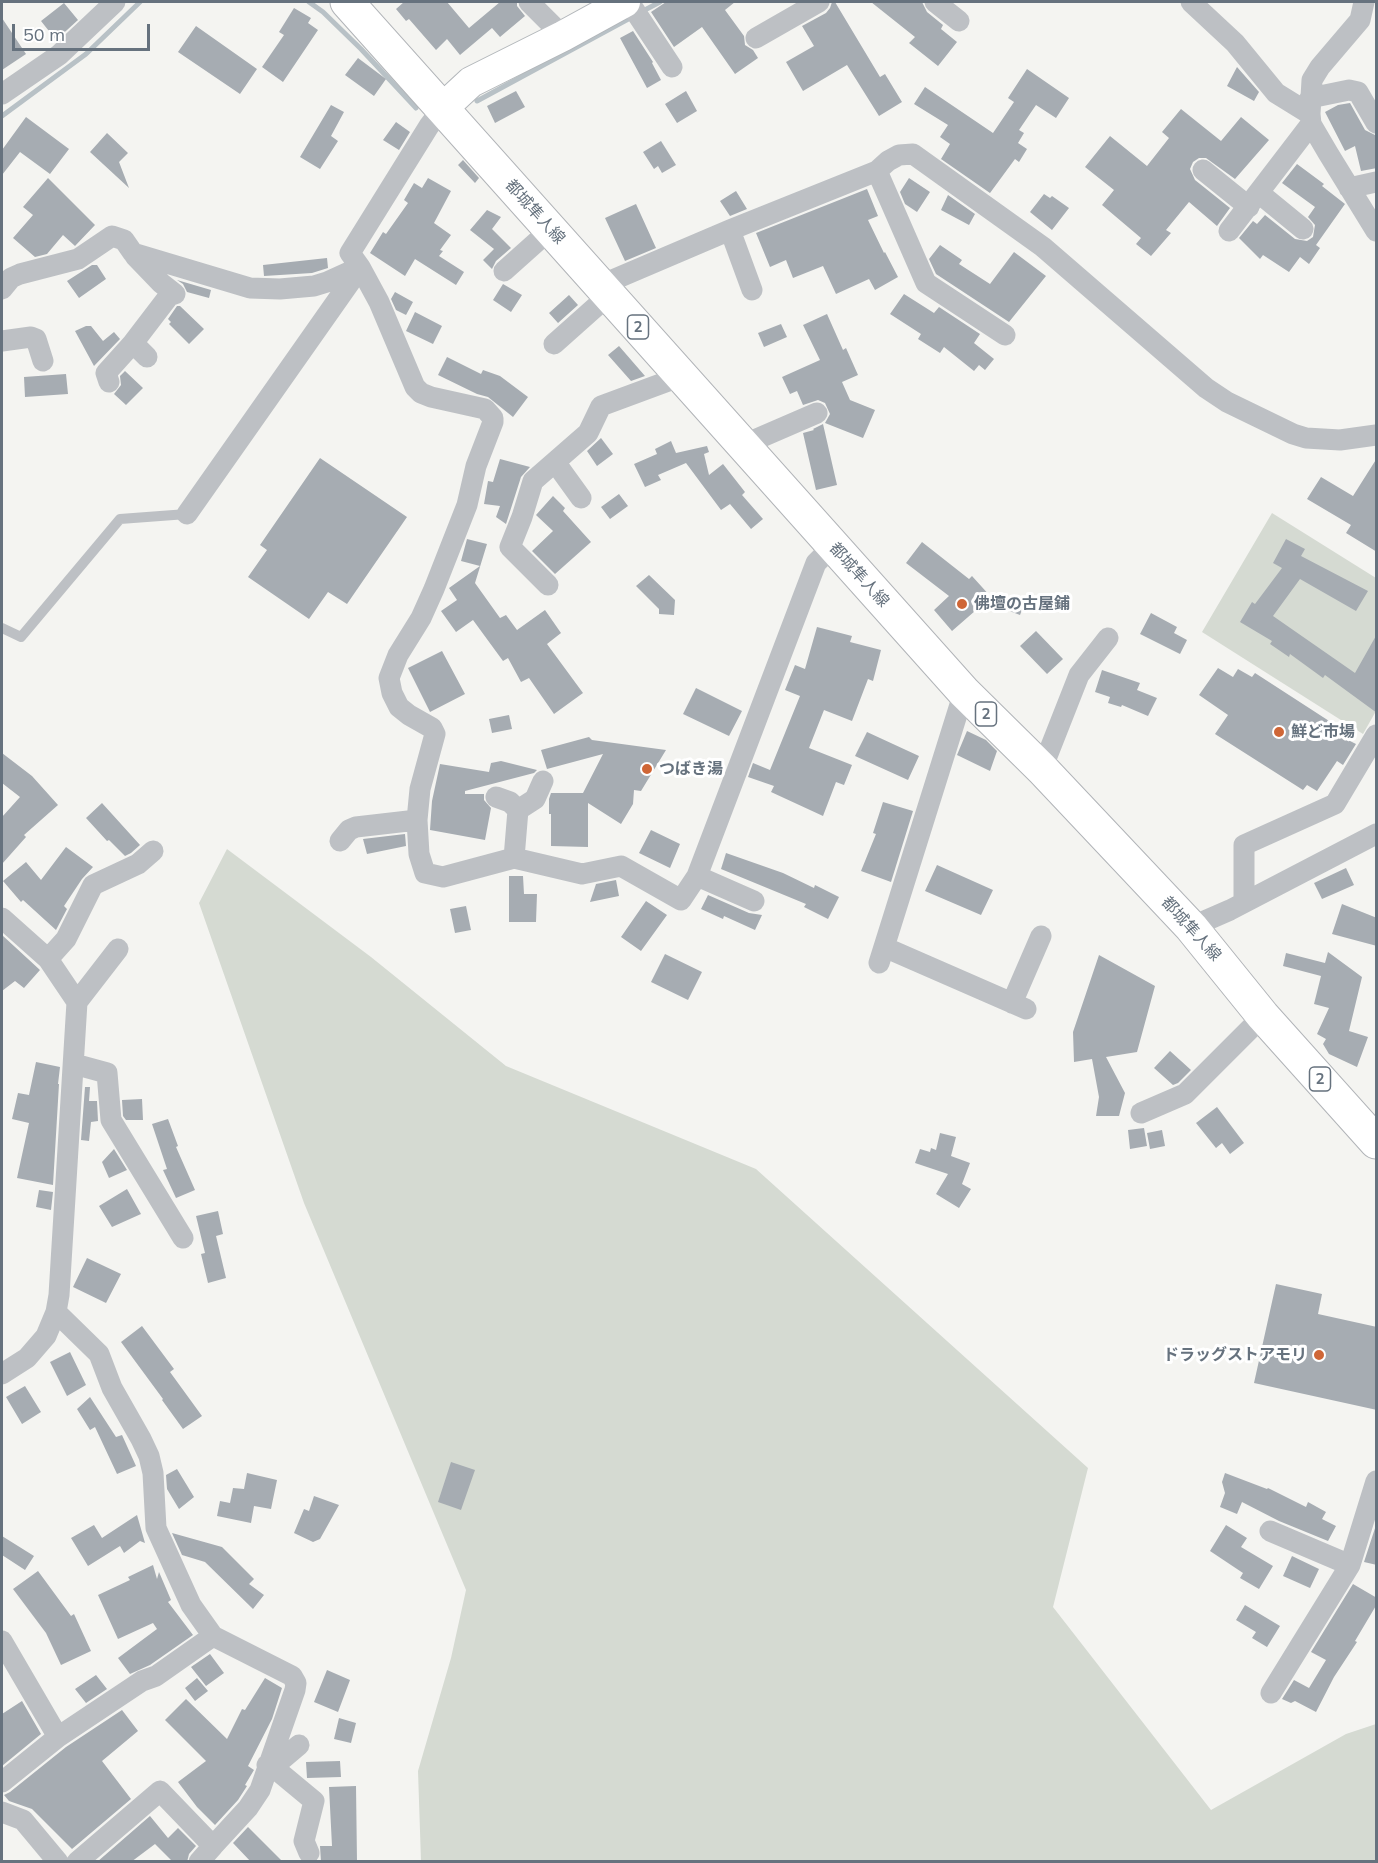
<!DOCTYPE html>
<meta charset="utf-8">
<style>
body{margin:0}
#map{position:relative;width:1378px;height:1863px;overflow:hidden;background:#f4f4f1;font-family:Mulish,sans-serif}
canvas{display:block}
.frame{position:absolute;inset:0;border:3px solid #66727e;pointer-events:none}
.scale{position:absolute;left:12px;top:24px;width:138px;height:27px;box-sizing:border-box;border:3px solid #66727e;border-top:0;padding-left:8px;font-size:18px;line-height:21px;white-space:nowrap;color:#66727e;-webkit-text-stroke:4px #fff;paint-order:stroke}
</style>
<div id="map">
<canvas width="1378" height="1863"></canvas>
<div class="frame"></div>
<div class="scale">50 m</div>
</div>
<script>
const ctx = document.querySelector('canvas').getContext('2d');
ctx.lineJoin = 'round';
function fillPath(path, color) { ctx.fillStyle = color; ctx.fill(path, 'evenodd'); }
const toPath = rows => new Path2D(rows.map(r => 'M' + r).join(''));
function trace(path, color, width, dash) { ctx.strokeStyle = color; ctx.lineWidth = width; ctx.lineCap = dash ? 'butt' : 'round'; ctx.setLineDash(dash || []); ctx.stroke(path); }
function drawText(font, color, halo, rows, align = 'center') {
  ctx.font = font + ' Mulish,"Noto Sans JP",sans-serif'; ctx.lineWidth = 6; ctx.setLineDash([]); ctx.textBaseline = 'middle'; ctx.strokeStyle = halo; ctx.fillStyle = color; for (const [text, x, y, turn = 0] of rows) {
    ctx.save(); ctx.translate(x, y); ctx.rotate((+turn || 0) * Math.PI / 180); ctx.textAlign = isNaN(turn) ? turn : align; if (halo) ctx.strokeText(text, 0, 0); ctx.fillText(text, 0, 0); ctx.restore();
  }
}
const green = toPath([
 [1272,513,1376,578,1376,711,1363,734,1202,632],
 [227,849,371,957,506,1066,756,1169,1088,1468,1053,1607,1211,1810,1346,1734,1376,1724,1376,1861,421,1861,418,1771,451,1658,466,1590,304,1203,199,903]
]);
const stream = toPath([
 [309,2,323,12,361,49,416,108],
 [641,12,660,2],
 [477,101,632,17],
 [2,116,86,54,140,2]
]);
const building = toPath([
 [404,2,447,2,469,28,500,2,517,2,517,6,525,16,500,37,492,28,460,55,447,39,436,50,409,19,406,21,396,9],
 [666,2,735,2,725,10,744,36,745,45,753,50,758,58,735,74,702,27,674,47,651,12],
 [832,2,835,2,880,77,885,74,902,102,879,116,847,65,803,91,786,62,814,46,802,26,826,13,830,8],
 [871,2,922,2,927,12,943,25,941,29,957,42,938,66,909,43,915,37],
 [64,3,78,20,56,40,41,21],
 [294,8,311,18,308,23,318,30,283,82,262,67,284,35,279,32],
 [2,18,26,54,2,70],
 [196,26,257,69,240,94,178,52],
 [633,31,653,62,652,63,661,80,647,88,620,38],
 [358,58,386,79,374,96,345,75],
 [1237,67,1259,92,1254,101,1227,86],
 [1027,69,1069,98,1056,118,1036,105,1019,130,1024,133,1018,143,1027,149,1019,162,1015,159,990,193,941,159,950,144,940,137,948,125,914,104,925,87,993,133,1014,102,1008,98],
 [516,91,525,107,495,123,487,106],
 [686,91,697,111,677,123,665,104],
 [1350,103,1365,130,1377,136,1377,168,1361,171,1355,146,1345,151,1325,112,1338,105],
 [331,105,344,112,331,136,338,141,320,169,300,157],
 [1181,109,1221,141,1241,117,1269,140,1235,179,1206,158,1199,158,1193,162,1190,169,1195,180,1230,208,1217,226,1189,202,1166,230,1171,233,1151,256,1136,244,1141,238,1102,205,1114,190,1085,167,1110,136,1147,166,1169,138,1162,132],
 [26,117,69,149,50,174,20,152,2,175,2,150],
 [396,122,410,132,399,150,383,140],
 [107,133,128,153,119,162,129,188,90,152],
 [661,141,676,165,662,173,658,166,654,169,643,152],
 [463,160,479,178,475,183,458,165],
 [1297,164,1324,184,1322,186,1345,204,1316,245,1320,248,1309,264,1300,257,1289,272,1263,255,1260,259,1239,238,1253,221,1257,224,1265,215,1295,239,1307,241,1313,237,1315,225,1308,217,1315,207,1282,183],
 [48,178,95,225,75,246,63,235,47,254,35,257,13,238,33,215,23,207],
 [428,178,451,191,434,223,451,235,440,250,443,251,439,256,464,272,456,285,415,259,405,276,370,253,383,232,386,234,408,203,404,200,414,183,422,188],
 [909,178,930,192,917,212,905,204,900,192],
 [867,189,878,216,868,220,884,253,885,252,898,277,875,290,869,279,836,294,823,266,793,278,786,260,770,267,756,233],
 [736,191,747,209,730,216,720,201],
 [1044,194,1050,198,1052,196,1069,208,1052,230,1030,212],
 [948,195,975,214,969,225,941,210],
 [636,204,656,248,625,261,605,218],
 [487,210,501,217,492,229,511,248,496,261,492,269,483,260,494,249,470,230],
 [940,245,962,260,959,264,990,284,1014,252,1046,276,1009,322,936,274,929,259],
 [327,258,328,268,312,273,264,276,263,265],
 [92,265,97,265,106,279,79,298,67,281],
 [177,280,211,290,209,298,187,292,183,284],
 [503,284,522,295,511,312,493,300],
 [395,292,413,302,406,315,396,310,391,299],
 [904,294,934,313,939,307,980,334,974,343,994,359,985,370,979,365,974,371,944,347,940,353,918,339,921,334,890,314],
 [569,295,578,305,558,323,549,313],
 [180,306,204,329,189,344,169,324,171,322,168,319,177,306],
 [415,312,442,326,433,344,406,331],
 [827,314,843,350,846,348,858,375,842,382,850,400,875,410,863,438,825,423,830,414,825,403,818,400,803,405,797,391,790,394,782,377,820,360,803,325],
 [781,324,787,337,764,347,758,333],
 [86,326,91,326,103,341,114,332,120,339,94,366,75,331],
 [619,346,645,376,631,381,608,355],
 [447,357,481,374,483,370,500,376,528,397,513,417,488,397,477,394,438,375],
 [125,371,143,388,126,405,114,394,121,385,120,376],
 [66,374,68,394,25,397,24,377],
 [823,424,837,485,816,490,803,433,814,430,813,429],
 [601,438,613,454,597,466,587,451],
 [671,441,676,453,707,446,709,452,704,454,709,475,723,464,745,492,742,495,763,519,751,529,730,504,721,510,686,463,658,475,661,480,645,487,634,464,657,454,655,449],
 [320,458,407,517,347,604,328,592,309,619,248,577,267,550,260,545],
 [1377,458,1377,552,1346,533,1351,525,1307,499,1321,477,1353,496],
 [500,459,530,467,521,477,506,524,496,517,500,506,484,504,488,481,493,482],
 [619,494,628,506,610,519,601,507],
 [553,496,565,508,563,511,591,542,555,574,532,551,553,531,536,515],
 [467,539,487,544,475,583,500,618,506,615,517,630,545,610,561,633,547,644,583,693,554,714,529,678,521,682,508,658,503,661,473,620,456,632,441,611,457,600,449,588,480,566,461,561],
 [1286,539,1305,549,1301,556,1368,591,1356,611,1300,579,1273,616,1355,673,1377,634,1377,713,1325,675,1323,678,1290,654,1289,657,1270,644,1272,641,1240,622,1252,602,1255,604,1282,568,1273,563],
 [922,542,969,579,972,576,991,597,952,631,934,610,949,596,906,563],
 [649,575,675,600,674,615,659,614,659,609,636,586],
 [1003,594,1025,602,1020,615,999,607],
 [1151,613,1177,627,1174,633,1187,640,1180,654,1140,634],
 [817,627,852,636,850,642,881,650,873,681,868,679,852,721,824,710,809,748,852,765,844,785,836,782,823,816,771,792,774,786,748,777,753,763,770,770,800,696,785,690,795,665,805,669],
 [1036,631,1063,659,1047,674,1020,646],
 [442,651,465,694,430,712,408,668],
 [1218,668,1233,677,1238,669,1252,677,1255,673,1343,730,1342,732,1352,739,1350,741,1356,744,1343,765,1337,761,1317,791,1307,785,1303,790,1215,734,1228,715,1199,695],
 [1102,670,1140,683,1137,690,1157,698,1148,716,1122,705,1121,707,1108,703,1110,697,1095,692],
 [696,688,742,711,729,736,683,714],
 [509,715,512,729,492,733,489,719],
 [967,731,986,740,997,751,990,771,957,755],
 [867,732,919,756,908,780,855,756],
 [589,737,592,740,666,750,641,791,634,790,633,804,621,824,588,803,588,847,551,846,551,814,549,814,549,799,551,793,583,793,603,754,547,769,541,750],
 [2,753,32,776,58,805,24,835,26,837,2,864,2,817,20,797,2,783],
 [501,761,537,770,534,773,465,791,465,794,484,794,484,800,491,808,485,840,430,830,432,801,440,764,489,772,491,763],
 [883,802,913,811,891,882,861,871,876,834,873,833],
 [102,803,140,845,131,853,125,856,109,840,107,841,86,818],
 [651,830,680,844,670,868,639,853],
 [405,834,406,846,367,854,363,839],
 [66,847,93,867,82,879,64,906,67,909,56,930,23,900,21,902,3,881,26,862,41,880],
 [726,853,783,873,814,888,815,885,839,897,828,919,804,907,806,904,721,869],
 [937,865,993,890,981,915,925,891],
 [1346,868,1354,885,1322,899,1314,883],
 [509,876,523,876,524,894,537,894,536,922,509,922],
 [616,880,619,896,590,902,596,884],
 [708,895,749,913,762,915,755,930,724,916,723,919,701,909],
 [646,901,667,915,641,951,621,937],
 [1342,904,1377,918,1377,946,1332,934],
 [466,906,471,930,455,933,450,909],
 [2,935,40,970,24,988,15,981,2,991],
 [1328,952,1362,977,1349,1031,1368,1037,1357,1067,1329,1054,1323,1044,1326,1039,1317,1034,1329,1008,1314,1004,1321,976,1283,966,1286,953,1325,963],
 [665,954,702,972,688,1000,651,982],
 [1099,955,1155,986,1137,1052,1106,1057,1125,1093,1119,1116,1096,1116,1099,1097,1092,1059,1074,1062,1073,1032],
 [1170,1051,1191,1070,1178,1083,1173,1085,1154,1068],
 [36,1062,60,1067,58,1084,59,1084,53,1185,17,1178,29,1123,12,1119,18,1093,29,1095],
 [85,1087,90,1087,89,1101,97,1101,98,1121,91,1122,89,1141,81,1140],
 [142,1099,143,1120,126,1120,123,1116,122,1100],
 [1217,1107,1244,1143,1230,1154,1222,1143,1216,1148,1196,1123],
 [168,1119,178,1146,176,1147,195,1190,176,1198,163,1170,167,1169,152,1124],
 [1144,1128,1147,1146,1130,1149,1128,1130],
 [1162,1130,1165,1146,1150,1149,1147,1133],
 [940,1133,956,1137,951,1156,970,1163,962,1184,971,1189,959,1208,936,1194,948,1174,915,1163,920,1149,930,1152,931,1148,936,1150],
 [114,1149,127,1170,109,1178,102,1162],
 [127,1189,141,1214,112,1227,99,1206],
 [39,1190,53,1192,51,1210,36,1207],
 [218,1211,223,1234,216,1236,226,1278,208,1283,201,1254,205,1253,196,1216],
 [87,1258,121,1274,106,1303,73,1287],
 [1276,1284,1322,1294,1318,1314,1377,1327,1377,1410,1254,1383],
 [142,1326,174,1369,170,1372,202,1416,183,1429,162,1400,163,1399,121,1342],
 [70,1352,86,1385,67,1396,50,1362],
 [25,1386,41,1412,22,1424,6,1397],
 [90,1397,116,1437,122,1435,136,1466,117,1474,95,1427,90,1430,77,1409],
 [451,1462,475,1470,461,1510,438,1502],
 [177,1469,194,1497,179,1509,167,1489,166,1475],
 [247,1473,277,1480,271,1509,254,1506,251,1523,217,1516,220,1501,230,1503,233,1488,244,1489],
 [1225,1473,1267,1489,1268,1488,1306,1507,1308,1502,1326,1512,1322,1519,1336,1526,1328,1541,1279,1521,1242,1502,1237,1514,1220,1507,1225,1493,1222,1482],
 [314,1496,339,1505,320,1539,313,1542,294,1533,304,1509,309,1511],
 [137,1515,145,1543,140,1541,124,1553,120,1546,88,1566,71,1538,94,1525,102,1538],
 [1377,1522,1377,1565,1364,1562],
 [1226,1525,1247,1538,1241,1547,1273,1566,1259,1589,1240,1578,1243,1573,1210,1551],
 [172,1533,222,1547,254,1579,249,1584,264,1595,253,1609,205,1562,182,1555],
 [2,1536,34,1556,25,1570,2,1555],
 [1292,1556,1319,1569,1310,1588,1283,1576],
 [153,1565,157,1579,159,1572,171,1600,168,1602,193,1635,150,1665,130,1674,118,1658,157,1629,153,1623,118,1639,98,1595,130,1580,128,1577],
 [38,1571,71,1616,74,1614,91,1651,61,1665,46,1633,13,1589],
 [1353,1584,1377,1598,1377,1604,1355,1641,1357,1642,1334,1677,1316,1712,1295,1701,1291,1703,1282,1699,1294,1680,1309,1688,1326,1660,1311,1652],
 [1245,1605,1280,1626,1267,1647,1252,1638,1256,1632,1236,1620],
 [210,1654,224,1673,206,1686,191,1667],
 [327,1670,350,1680,338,1712,314,1702],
 [96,1675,107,1689,86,1703,75,1689],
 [197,1678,208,1691,195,1701,185,1688],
 [265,1678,282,1688,272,1719,248,1766,254,1770,245,1785,247,1786,238,1800,215,1825,197,1807,178,1782,206,1761,165,1720,186,1699,227,1739,242,1709,245,1710],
 [22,1701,41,1734,2,1766,2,1714],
 [122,1710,138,1731,102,1761,131,1799,72,1849,32,1809,9,1801,4,1795,10,1792,66,1747],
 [339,1718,356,1723,351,1743,334,1739],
 [340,1761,341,1777,307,1778,306,1762],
 [356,1786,357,1862,321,1862,320,1846,332,1846,329,1787],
 [150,1816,168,1838,178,1828,196,1846,189,1854,187,1862,173,1862,155,1844,131,1862,97,1862],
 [248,1827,283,1862,251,1862,233,1843]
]);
const lane = toPath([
 [2,628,21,637,120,519,187,514]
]);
const street = toPath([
 [529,2,563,36],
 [629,2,672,67],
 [935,2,959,21],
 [1191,2,1235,43,1276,93,1310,114],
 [1364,2,1360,20,1320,67,1312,80,1310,114,1311,124,1328,153,1376,231],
 [756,38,819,2],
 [2,94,59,55,115,2],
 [1310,98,1349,90,1358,92,1376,123],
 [443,108,429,126,350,253,360,267,379,302,415,387,421,393,431,397,485,409,493,418,493,422,476,466,467,505,434,589,421,618,398,655,389,678,392,693,399,707,409,715,432,728,435,734,420,789,417,820,419,854,425,873,443,877,514,858,582,874,621,866,681,900,697,876,816,563,833,546],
 [1203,170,1249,207],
 [877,171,926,283,1005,335],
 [1349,188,1376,182],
 [1259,193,1303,229],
 [730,230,752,290],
 [1229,231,1311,124],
 [135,256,161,283,175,294],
 [504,271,551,229],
 [601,285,730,230,877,171,888,161,899,155,913,154,1043,247,1206,388,1227,402,1293,434,1306,438,1340,440,1376,435],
 [2,289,11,278,20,274,78,259,112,236,124,240,133,253,250,288,280,289,314,286,327,282,360,267],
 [2,341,31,337,36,339,43,361],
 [554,344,609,295],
 [147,357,133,343,172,292],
 [109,382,106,373,133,343],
 [743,445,817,413],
 [555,462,581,498],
 [187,514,360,268],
 [548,585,510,547,522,517,533,481,588,433,601,406,682,376],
 [1042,769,1079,675,1108,638],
 [496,797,510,802,518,810],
 [340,841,349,830,356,827,417,820],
 [514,858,518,810,535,799,543,781],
 [697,876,754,901],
 [1244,901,1244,845,1335,804,1376,735],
 [2,918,48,959,77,1002,59,1295,56,1312,46,1336,27,1358,2,1374],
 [1191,927,1230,910,1376,834],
 [884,947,1026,1009],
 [48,959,66,939,93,885,138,864,153,851],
 [879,963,964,692],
 [77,1002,118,949],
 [1012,1003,1041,936],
 [74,1064,107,1073,111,1120,183,1238],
 [1141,1113,1185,1094,1263,1016],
 [56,1312,99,1354,112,1388,141,1439,149,1456,153,1473,156,1528,191,1605,213,1636,292,1676,296,1683,295,1690,260,1790,248,1808,213,1846],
 [1270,1531,1350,1565],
 [2,1641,58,1737,2,1782],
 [1271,1693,1350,1565,1376,1481],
 [58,1737,142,1681,156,1676,213,1636],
 [267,1765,273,1767,314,1801,304,1841,309,1853],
 [273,1767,299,1745],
 [2,1812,23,1820,58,1862],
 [77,1862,160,1791,213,1846,199,1862]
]);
const secondary = toPath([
 [443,108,471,82,563,36,625,2]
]);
const primary = toPath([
 [347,2,964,692,1042,769,1191,927,1263,1016,1376,1142]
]);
const markers = [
 [962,604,6,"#cf6636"],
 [1279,732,6,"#cf6636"],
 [647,769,6,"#cf6636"],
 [1319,1355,6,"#cf6636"]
];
const shields = [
 [638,327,21],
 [986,714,21],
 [1320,1079,21]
];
const shieldNames = [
 ["2",638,327],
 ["2",986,714],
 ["2",1320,1079]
];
const streetNames = [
 ["都城隼人線",535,212,48],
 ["都城隼人線",859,575,48],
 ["都城隼人線",1191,929,48]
];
const poiNames = [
 ["佛壇の古屋鋪",974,604],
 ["鮮ど市場",1291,732],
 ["つばき湯",659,769],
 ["ドラッグストアモリ",1307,1355,"right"]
];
fillPath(green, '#d5dad2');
trace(stream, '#b8c1c6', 5);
fillPath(building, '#a6acb2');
trace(secondary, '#b2b6ba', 32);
trace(primary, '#b1b4b8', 35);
trace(lane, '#bdc0c4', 10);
trace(street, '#bdc0c4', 21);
trace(secondary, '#fff', 30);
trace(primary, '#fff', 33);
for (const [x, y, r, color] of markers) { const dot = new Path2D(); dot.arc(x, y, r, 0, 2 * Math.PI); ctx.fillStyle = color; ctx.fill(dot); trace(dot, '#fff', 2); }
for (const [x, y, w] of shields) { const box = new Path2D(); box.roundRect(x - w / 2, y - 12, w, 24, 4.5); ctx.fillStyle = '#fff'; ctx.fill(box); trace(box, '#66727e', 1.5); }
drawText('bold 15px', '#66727e', null, shieldNames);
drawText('16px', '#66727e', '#fff', streetNames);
drawText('bold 16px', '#66727e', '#fff', poiNames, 'left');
</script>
